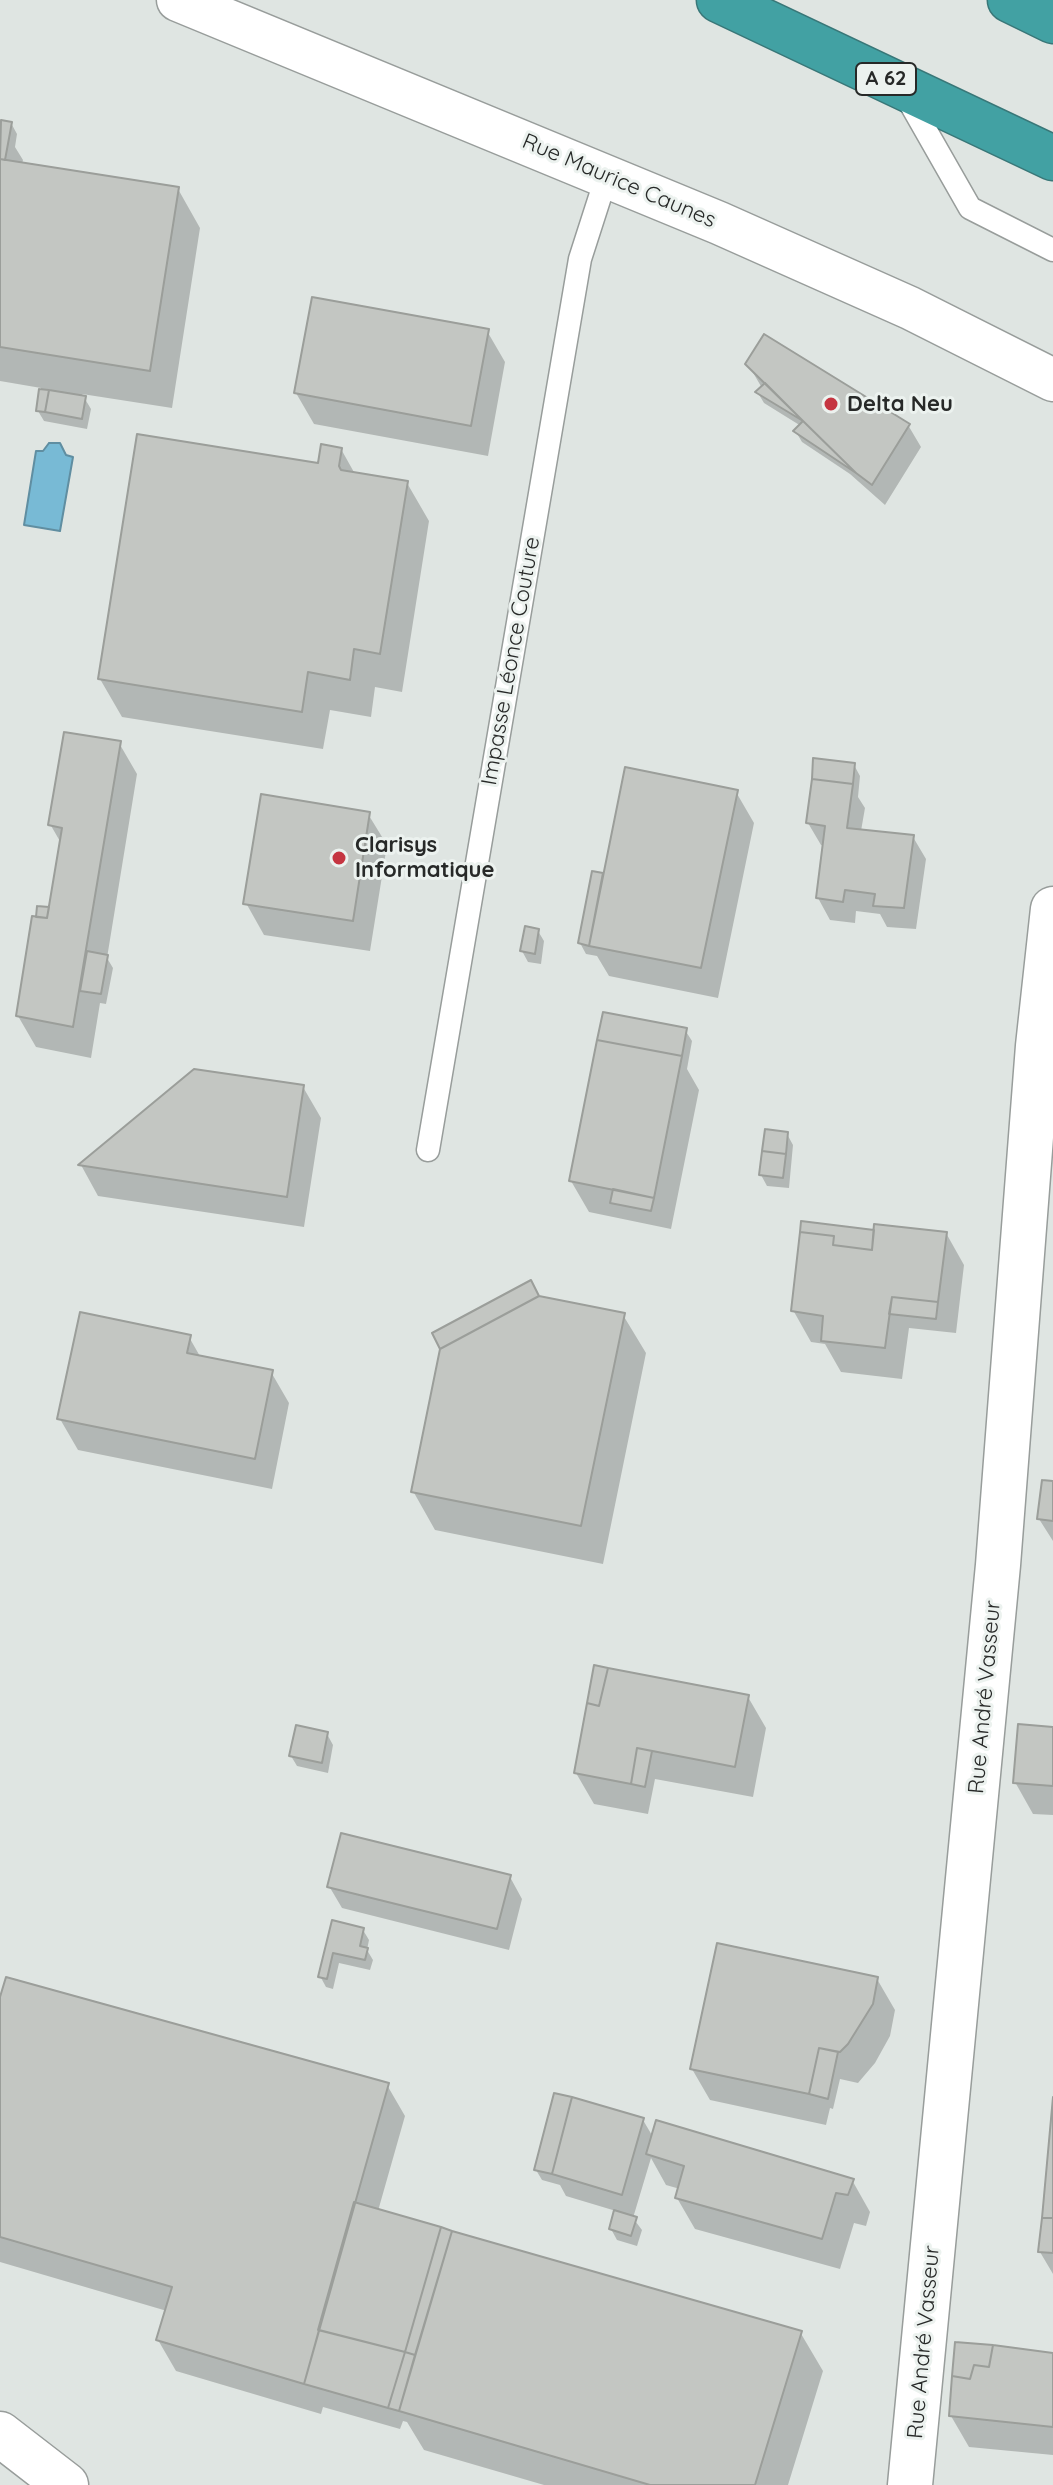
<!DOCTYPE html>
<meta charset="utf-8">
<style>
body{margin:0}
canvas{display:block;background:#dfe5e2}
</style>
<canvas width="1053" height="2485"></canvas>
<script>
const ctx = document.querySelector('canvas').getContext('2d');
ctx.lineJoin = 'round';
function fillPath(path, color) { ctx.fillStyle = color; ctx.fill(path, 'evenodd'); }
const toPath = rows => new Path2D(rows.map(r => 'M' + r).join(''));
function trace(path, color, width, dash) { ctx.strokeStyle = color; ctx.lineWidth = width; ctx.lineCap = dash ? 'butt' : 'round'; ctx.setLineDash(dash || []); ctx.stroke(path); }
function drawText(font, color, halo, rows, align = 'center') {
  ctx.font = font + ' Quicksand,sans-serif'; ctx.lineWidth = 6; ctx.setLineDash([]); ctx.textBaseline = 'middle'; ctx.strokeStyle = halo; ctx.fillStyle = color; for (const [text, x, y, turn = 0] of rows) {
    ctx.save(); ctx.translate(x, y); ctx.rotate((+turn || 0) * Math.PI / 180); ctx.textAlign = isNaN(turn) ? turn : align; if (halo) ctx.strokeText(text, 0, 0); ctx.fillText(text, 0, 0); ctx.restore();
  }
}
const water = toPath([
 [49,443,60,443,66,455,73,457,60,531,24,525,36,451,43,451,49,443]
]);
const shadow = toPath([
 [0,122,11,123,17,134,15,147,23,160,22,164,178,189,200,228,172,408,82,394,91,409,87,429,44,421,38,411,41,388,0,381],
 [487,331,505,362,488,456,314,424,296,393],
 [748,364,908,425,921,447,885,505,850,474,802,442,796,432,801,426,764,403,758,393,762,388],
 [341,449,355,474,407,483,429,521,402,692,375,687,371,717,330,710,323,749,122,717,100,679,319,465],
 [119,743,137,774,107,958,113,968,106,1004,100,1003,91,1058,36,1047,18,1016,50,910,61,843,50,824],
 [854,765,860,776,858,797,865,808,861,831,913,837,926,859,916,929,887,927,880,914,856,911,855,923,830,920,818,898,825,846,821,845,808,823],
 [736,792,754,823,718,998,609,976,597,956,586,954,580,943,602,875,604,879],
 [368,814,387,845,370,951,264,935,246,903],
 [538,931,544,941,541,964,528,962,522,951],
 [685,1030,692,1041,687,1069,699,1090,671,1229,589,1212,571,1181],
 [303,1087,321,1118,304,1227,98,1196,81,1165],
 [787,1134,793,1145,789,1188,767,1186,761,1175],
 [876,1232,946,1233,964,1265,956,1333,909,1328,902,1379,841,1372,825,1344,811,1342,793,1310],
 [538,1298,623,1315,646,1353,603,1564,435,1530,413,1491],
 [189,1337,201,1358,271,1372,289,1403,272,1489,78,1450,60,1419],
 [1053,1483,1053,1541,1039,1519],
 [748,1697,766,1728,753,1797,655,1779,648,1814,594,1804,576,1773],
 [1053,1729,1053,1815,1033,1814,1015,1782],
 [327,1734,333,1745,328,1773,297,1766,291,1756],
 [510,1877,522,1899,509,1950,342,1908,329,1886],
 [333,1923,363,1930,369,1940,367,1950,373,1960,370,1970,339,1963,333,1989,326,1987,320,1976],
 [877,1979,895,2010,890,2036,875,2063,858,2083,840,2079,833,2109,830,2108,826,2125,710,2100,692,2069],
 [0,2004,387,2085,405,2116,378,2211,800,2332,823,2371,788,2485,544,2485,424,2450,407,2422,403,2421,400,2429,323,2407,321,2414,176,2371,158,2340,167,2311,0,2262],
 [1053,2119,1053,2274,1040,2252],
 [643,2120,653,2137,852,2180,870,2212,866,2226,854,2223,840,2269,695,2229,677,2198,680,2189,666,2185,651,2158,633,2218,642,2230,637,2246,617,2240,611,2229,616,2211,566,2196,560,2185,542,2180,536,2170],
 [1053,2355,1053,2455,969,2447,951,2416]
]);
const building = toPath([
 [1,120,12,122,5,160,0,159,1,120],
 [0,159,179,187,150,371,0,347,0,159],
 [312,297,489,329,471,426,294,393,312,297],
 [764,334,910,424,872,485,856,473,745,364,764,334],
 [765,383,803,421,755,392,765,383],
 [39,389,49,390,45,412,36,411,39,389],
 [49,390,86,396,82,419,45,412,49,390],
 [803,421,856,473,793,431,803,421],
 [137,434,318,463,321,444,342,448,339,466,341,470,408,481,380,654,354,649,350,680,308,672,302,712,98,679,137,434],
 [64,732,121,741,73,1027,16,1016,32,916,47,918,62,828,48,825,64,732],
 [813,758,855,763,853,784,812,779,813,758],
 [625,767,738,790,701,968,589,946,625,767],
 [812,779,853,784,847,828,914,835,904,908,873,906,875,894,845,890,843,902,816,898,825,826,806,823,812,779],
 [261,794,370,812,353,921,243,904,261,794],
 [592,871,603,873,589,946,578,943,592,871],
 [37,906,49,907,47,918,36,917,37,906],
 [525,926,539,929,535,954,520,951,525,926],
 [87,951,108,955,101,994,80,991,87,951],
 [603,1012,687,1028,682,1056,597,1040,603,1012],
 [597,1040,682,1056,654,1198,569,1181,597,1040],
 [194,1069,304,1085,287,1197,78,1165,194,1069],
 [765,1129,788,1132,786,1154,762,1151,765,1129],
 [762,1151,786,1154,783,1178,759,1175,762,1151],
 [613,1189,654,1198,651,1211,610,1203,613,1189],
 [801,1221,874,1230,872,1250,833,1245,834,1236,800,1232,801,1221],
 [874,1224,947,1232,938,1302,892,1297,885,1348,821,1341,823,1316,791,1311,800,1232,834,1236,833,1245,872,1250,874,1224],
 [531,1280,539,1296,440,1349,432,1333,531,1280],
 [539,1296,625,1313,581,1526,411,1492,440,1349,539,1296],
 [892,1297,938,1302,936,1319,889,1314,892,1297],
 [80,1312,191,1335,187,1353,273,1370,255,1459,57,1419,80,1312],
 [1042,1480,1053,1481,1053,1521,1037,1519,1042,1480],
 [594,1665,608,1668,599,1706,587,1703,594,1665],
 [608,1668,749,1695,735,1767,637,1748,631,1784,574,1773,587,1703,599,1706,608,1668],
 [1018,1724,1053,1727,1053,1786,1013,1783,1018,1724],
 [296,1725,328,1732,322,1763,289,1756,296,1725],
 [637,1748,652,1751,645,1787,631,1784,637,1748],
 [341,1833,511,1875,497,1929,327,1887,341,1833],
 [332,1920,364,1928,360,1946,368,1948,365,1960,333,1953,327,1979,318,1977,332,1920],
 [717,1943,878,1977,873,2004,848,2044,840,2052,819,2048,809,2094,690,2069,717,1943],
 [6,1977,389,2083,304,2384,156,2340,172,2287,0,2237,0,1997,6,1977],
 [819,2048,838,2052,828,2099,809,2094,819,2048],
 [554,2093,572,2097,552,2174,534,2170,554,2093],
 [572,2097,644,2118,622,2195,552,2174,572,2097],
 [1053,2097,1053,2218,1042,2218,1053,2097],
 [656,2120,854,2179,848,2195,836,2193,822,2239,675,2198,684,2166,646,2154,656,2120],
 [354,2202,441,2227,405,2352,318,2330,354,2202],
 [614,2210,637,2217,631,2236,609,2229,614,2210],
 [1042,2218,1053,2218,1053,2253,1038,2252,1042,2218],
 [441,2227,452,2231,415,2355,405,2352,441,2227],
 [452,2231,802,2331,755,2485,650,2485,399,2411,452,2231],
 [319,2330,405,2352,388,2408,304,2384,319,2330],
 [955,2342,993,2345,989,2367,974,2365,970,2379,952,2376,955,2342],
 [993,2345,1053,2353,1053,2427,949,2416,952,2376,970,2379,974,2365,989,2367,993,2345],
 [405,2352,415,2355,399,2411,388,2408,405,2352]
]);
const service = toPath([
 [905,94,970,208,1053,250],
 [428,1150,580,259,607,175]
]);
const minor = toPath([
 [178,0,719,223,910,308,1053,380]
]);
const tertiary = toPath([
 [910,2485,998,1565,1038,1046,1053,909]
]);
const secondary = toPath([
 [0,2434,66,2485]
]);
const motorway = toPath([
 [719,0,1053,158],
 [1010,0,1053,21]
]);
const markers = [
 [831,404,8,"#c53541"],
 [339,858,8,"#c53541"]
];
const shields = [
 [886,79,60]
];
const shieldNames = [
 ["A 62",886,79]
];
const streetNames = [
 ["Rue Maurice Caunes",619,181,23],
 ["Impasse Léonce Couture",511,661,-80],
 ["Rue André Vasseur",985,1697,-85],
 ["Rue André Vasseur",924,2342,-85]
];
const poiNames = [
 ["Delta Neu",847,404],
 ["Clarisys",355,845],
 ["Informatique",355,870]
];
fillPath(water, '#78bad5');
trace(water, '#608ea1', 2);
fillPath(shadow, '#0003');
fillPath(building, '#c3c6c2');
trace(building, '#9b9e9a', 2);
trace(service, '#989d9b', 25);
trace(minor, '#989d9b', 45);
trace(tertiary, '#989d9b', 47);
trace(secondary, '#989d9b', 47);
trace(motorway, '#397778', 47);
trace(service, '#fff', 22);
trace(minor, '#fff', 42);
trace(tertiary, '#fff', 44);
trace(secondary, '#fff', 44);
trace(motorway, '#42a1a3', 44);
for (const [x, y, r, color] of markers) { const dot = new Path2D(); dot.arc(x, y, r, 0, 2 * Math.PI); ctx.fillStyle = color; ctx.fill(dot); trace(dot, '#ecf2ef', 3); }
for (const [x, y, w] of shields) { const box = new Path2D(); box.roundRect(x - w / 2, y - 16, w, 32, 6); ctx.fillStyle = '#ecf2ef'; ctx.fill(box); trace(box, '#272928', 2); }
drawText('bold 20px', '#272928', null, shieldNames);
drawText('22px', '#272928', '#ecf2ef', streetNames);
drawText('bold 22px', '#272928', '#ecf2ef', poiNames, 'left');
</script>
